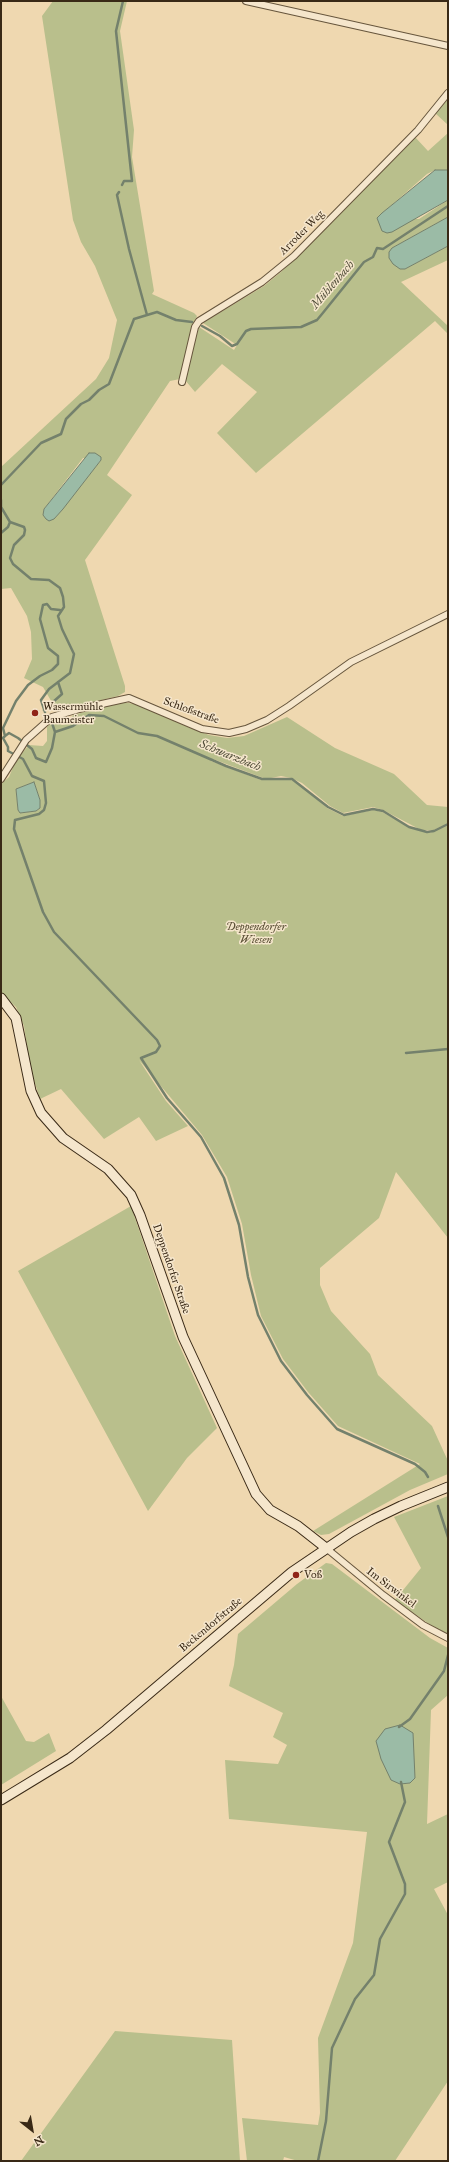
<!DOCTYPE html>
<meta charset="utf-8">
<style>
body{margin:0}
#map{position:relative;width:449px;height:2162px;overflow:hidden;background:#efd8b0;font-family:"IM FELL Great Primer",serif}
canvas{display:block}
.frame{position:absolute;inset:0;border:2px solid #392916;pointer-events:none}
.north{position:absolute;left:12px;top:2110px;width:40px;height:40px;-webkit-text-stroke:3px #f5e6cc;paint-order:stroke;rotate:149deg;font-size:11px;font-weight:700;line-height:16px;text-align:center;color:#392916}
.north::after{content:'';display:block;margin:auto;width:14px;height:18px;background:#392916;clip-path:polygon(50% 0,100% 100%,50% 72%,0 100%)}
</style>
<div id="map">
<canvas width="449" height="2162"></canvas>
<div class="frame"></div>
<div class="north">N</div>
</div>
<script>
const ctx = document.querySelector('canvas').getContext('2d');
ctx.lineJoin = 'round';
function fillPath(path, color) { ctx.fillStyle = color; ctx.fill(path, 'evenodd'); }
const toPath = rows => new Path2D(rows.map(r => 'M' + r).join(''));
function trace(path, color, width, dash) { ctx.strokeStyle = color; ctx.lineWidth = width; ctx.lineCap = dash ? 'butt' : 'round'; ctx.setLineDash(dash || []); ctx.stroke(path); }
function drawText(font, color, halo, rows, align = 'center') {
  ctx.font = font + ' "IM FELL Great Primer",serif'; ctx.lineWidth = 3; ctx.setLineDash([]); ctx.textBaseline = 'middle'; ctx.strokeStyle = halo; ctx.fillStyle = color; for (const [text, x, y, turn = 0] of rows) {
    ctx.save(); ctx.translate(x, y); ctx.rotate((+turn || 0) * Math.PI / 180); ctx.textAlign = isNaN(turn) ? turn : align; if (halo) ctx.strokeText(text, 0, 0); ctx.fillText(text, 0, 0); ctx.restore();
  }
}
const green = toPath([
 [53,1,127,1,120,31,134,130,132,157,154,291,152,294,194,313,197,316,192,326,180,379,170,381,107,475,132,495,85,560,125,686,125,692,118,696,57,711,43,687,24,678,32,659,31,632,27,616,11,588,1,589,1,467,96,379,109,358,117,320,95,266,81,242,73,220,42,16],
 [83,458,101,460,54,519,43,515,44,509],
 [448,98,448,125,435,113],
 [448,133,448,170,435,170,427,174,377,218,419,219,448,200,448,217,392,248,405,269,448,246,448,260,401,282,448,326,448,334,435,321,256,473,217,433,257,392,222,364,195,392,185,380,199,327,234,350,237,345,203,323,264,286,281,272,415,137,428,151],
 [121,702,135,704,188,727,209,735,227,738,244,736,287,717,335,748,394,774,427,805,448,807,448,823,434,830,421,830,383,810,373,807,343,813,330,806,302,783,291,778,281,776,266,779,213,759,211,761,261,780,291,780,300,784,327,808,343,816,373,810,382,812,409,827,430,833,448,825,448,1238,396,1172,379,1218,320,1268,320,1285,331,1311,370,1354,378,1375,432,1426,448,1461,448,1474,410,1490,329,1534,321,1535,313,1531,420,1464,338,1426,308,1392,283,1359,261,1316,251,1275,242,1224,227,1177,202,1135,139,1060,166,1101,188,1126,156,1141,139,1117,104,1139,61,1089,40,1099,30,1068,24,1026,16,1007,1,993,1,784,9,777,16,760,29,745,43,746,47,741,47,727,49,725,59,722,62,725,66,724,73,715],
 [34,782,40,800,40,808,36,811,20,813,18,810,16,789],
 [131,1206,175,1336,217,1428,187,1458,148,1511,18,1271],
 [448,1496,448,1634,429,1624,395,1600,421,1568,394,1517],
 [326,1563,332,1564,430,1638,448,1648,448,1695,431,1710,427,1824,448,1814,448,1882,434,1889,448,1915,448,2081,395,2161,298,2161,284,2157,283,2161,247,2161,242,2118,318,2125,320,2113,318,2038,353,1943,367,1832,229,1819,225,1760,278,1764,287,1745,273,1737,283,1713,229,1686,234,1665,238,1634,297,1584],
 [413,1733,410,1783,400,1784],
 [1,1696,26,1741,34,1742,49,1733,56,1751,1,1785],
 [115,2031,232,2040,240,2161,21,2161]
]);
const water = toPath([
 [435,170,448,170,448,200,392,232,387,233,382,231,377,218,382,213,435,170],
 [448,217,448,246,405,269,400,269,393,264,389,258,389,252,392,248,448,217],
 [89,453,95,453,101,457,101,460,63,509,54,519,49,521,46,519,43,515,44,509,89,453],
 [34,782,40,800,40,808,36,811,20,813,18,810,16,789,34,782],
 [400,1725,413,1733,415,1778,410,1783,400,1784,391,1780,381,1759,376,1741,385,1729,400,1725]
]);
const stream = toPath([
 [122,185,124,181,132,181,116,31,123,1],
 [119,192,117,195,129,249,147,315],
 [202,326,220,336,232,346,237,344,246,331,251,329,301,327,317,320,322,314,364,262,373,257,377,248,383,249,448,206],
 [1,485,41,443,61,434,66,419,81,404,89,400,99,390,109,384,134,319,157,312,176,320,192,322],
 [1,500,1,507,10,522],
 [1,533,8,527,10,522,24,527,25,530,24,535,14,545,10,558,13,564,31,579,49,580,60,588,63,597,64,607,58,616,62,629,74,654,70,673,49,689,41,700,45,712],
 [60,610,51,609,47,604,43,605,40,619,48,648,58,656,58,664,52,670,40,676,28,685,16,701,3,728,5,736,3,738,8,747,8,751,23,759,32,776,44,781,46,803,44,810,39,814,15,820,14,829,43,912,54,932,157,1040,160,1046,156,1052,141,1058,167,1098,201,1137,224,1178,239,1225,248,1277,258,1315,281,1361,307,1395,337,1429,415,1464,425,1472,428,1477],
 [44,710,62,694,58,682],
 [52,723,55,732,73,726,89,715,104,716,138,733,157,736,226,766,262,779,292,779,328,807,344,815,373,809,383,811,409,827,427,832,434,831,448,824],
 [5,736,9,733,18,738,32,749,36,758,46,762,52,748,55,732],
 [406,1053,448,1049],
 [438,1506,448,1537],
 [399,1727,410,1719,444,1671,448,1655],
 [318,2161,326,2121,332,2048,355,1999,374,1975,380,1939,405,1894,405,1884,389,1842,405,1802,401,1782]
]);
const street = toPath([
 [246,1,448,46],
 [182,382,195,327,199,321,262,282,294,256,418,130,448,93],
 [1,779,26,740,52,717,79,709,129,698,202,729,229,733,246,729,267,720,289,706,351,662,448,614],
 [326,1548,383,1595,423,1625,448,1638]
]);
const secondary = toPath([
 [1,998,16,1018,31,1091,41,1113,63,1138,108,1169,131,1195,140,1215,183,1337,256,1494,270,1510,298,1526,326,1548],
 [1,1800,70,1758,106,1730,292,1572,351,1532,374,1519,401,1506,448,1487]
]);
const markers = [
 [35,713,4,"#8f2418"],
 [296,1575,4,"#8f2418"]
];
const streetNames = [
 ["Arroder Weg",302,233,-45],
 ["Schloßstraße",191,711,20],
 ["Deppendorfer Straße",171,1269,71],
 ["Im Sirwinkel",391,1588,37],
 ["Beckendorfstraße",211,1625,-40]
];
const poiNames = [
 ["Wassermühle",43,707],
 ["Baumeister",43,720],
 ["Voß",304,1575]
];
const parkNames = [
 ["Deppendorfer",256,927],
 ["Wiesen",256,940]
];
const waterNames = [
 ["Mühlenbach",333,285,-49],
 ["Schwarzbach",230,756,22]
];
fillPath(green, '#b9bf8c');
fillPath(water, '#9bbba6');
trace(water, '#74816c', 1);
trace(stream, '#74816c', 2.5);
trace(street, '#66553c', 8);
trace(secondary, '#392916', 11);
trace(street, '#f5e6cc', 6);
trace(secondary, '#f5e6cc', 9);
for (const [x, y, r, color] of markers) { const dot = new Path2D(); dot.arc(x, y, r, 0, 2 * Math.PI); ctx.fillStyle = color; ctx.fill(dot); trace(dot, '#f5e6cc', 1.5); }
drawText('11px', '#392916', '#f5e6cc', streetNames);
drawText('11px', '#392916', '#f5e6cc', poiNames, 'left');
drawText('italic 11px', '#594e34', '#f5e6cc', parkNames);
drawText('italic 12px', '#524e3a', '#f5e6cc', waterNames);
</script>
